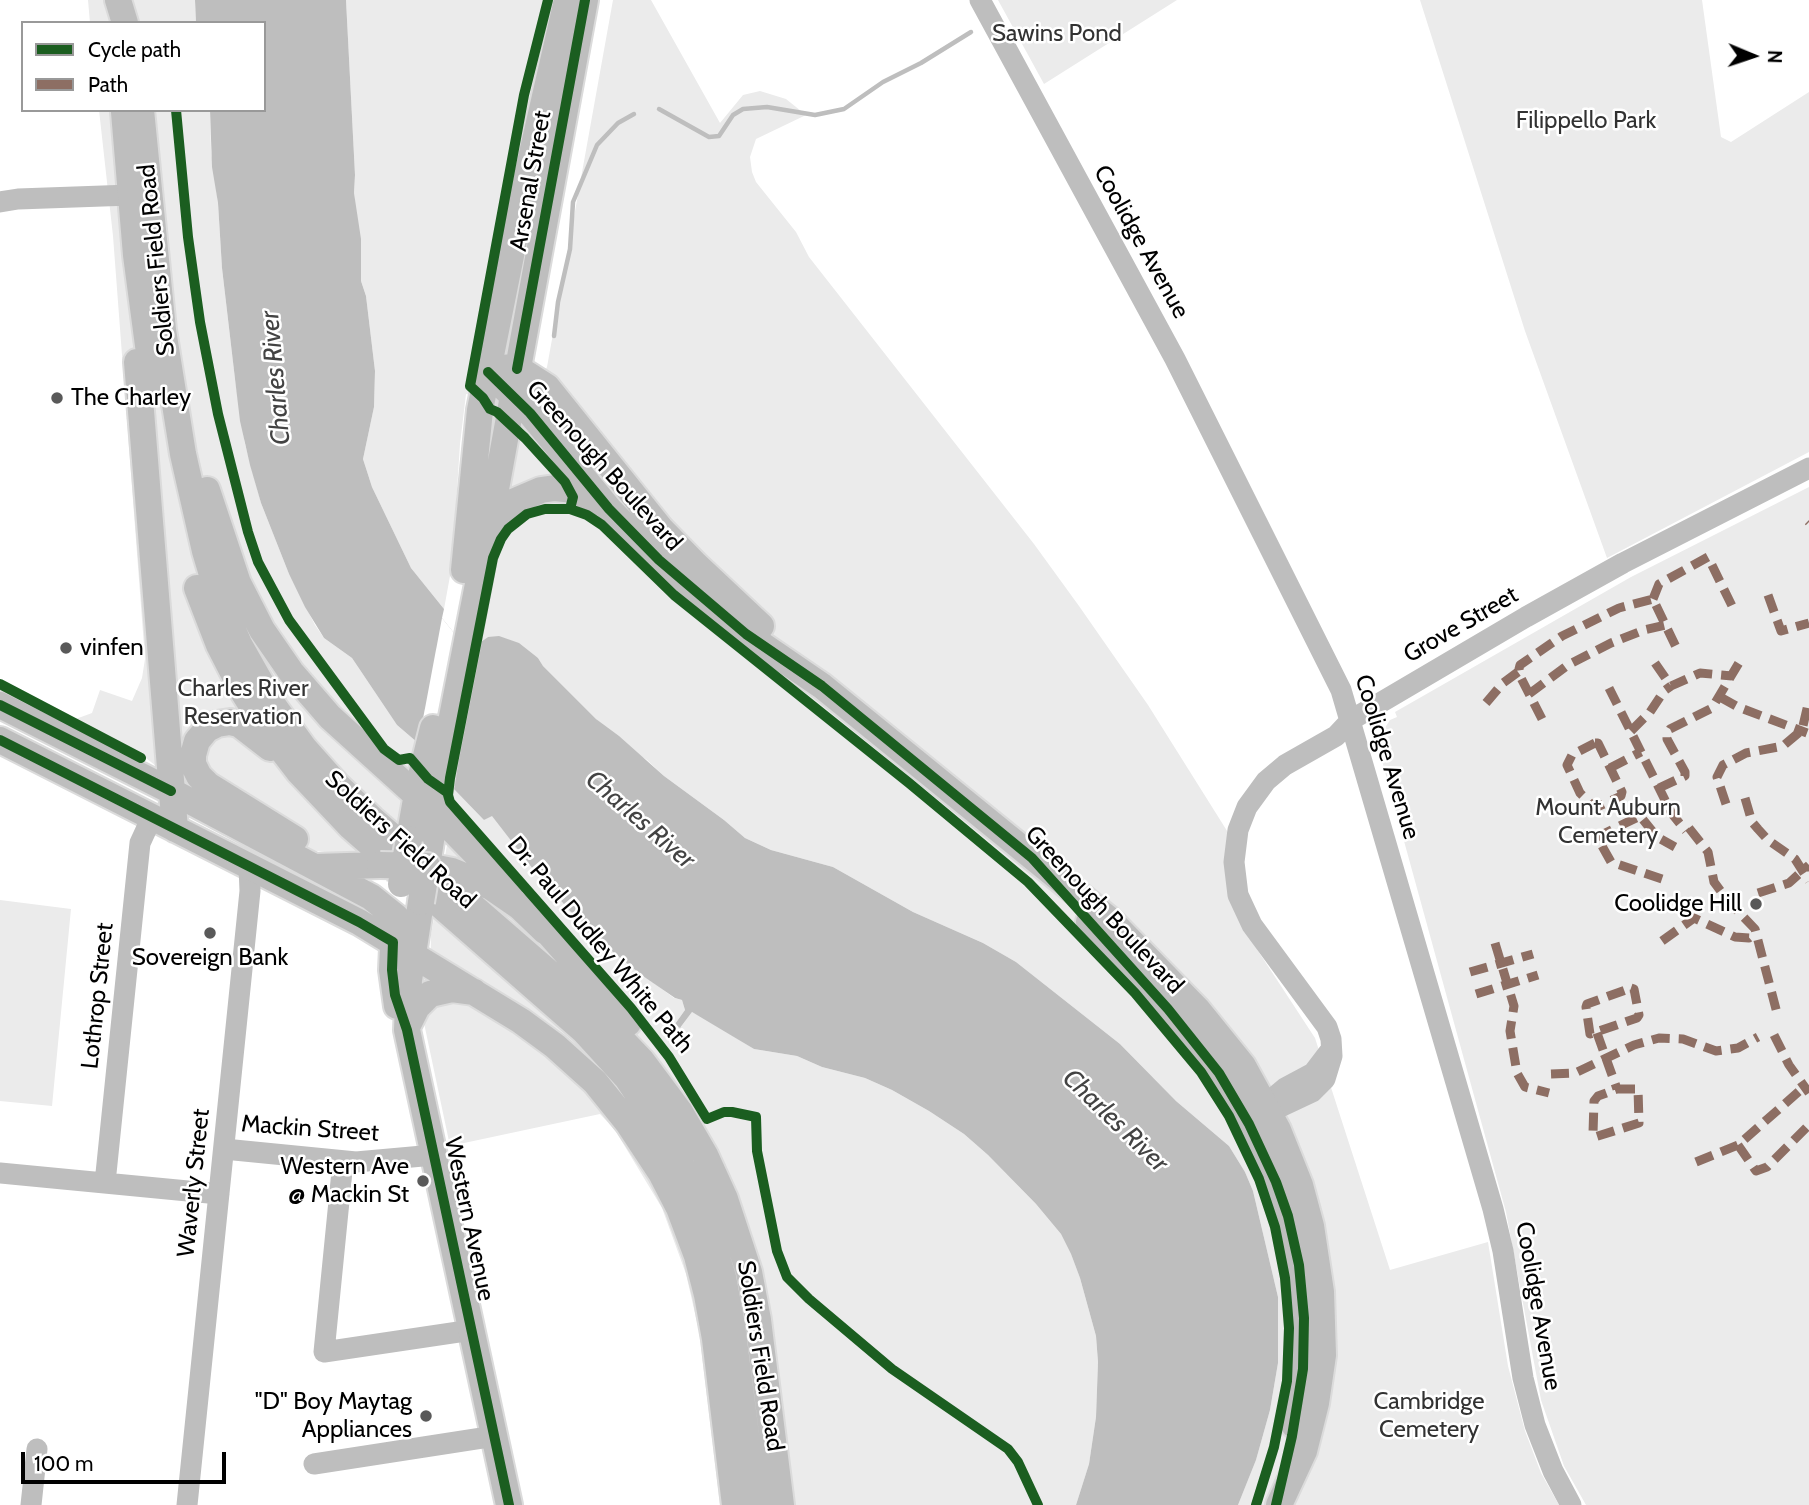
<!DOCTYPE html>
<style>
body{margin:0}
#map{position:relative;width:1809px;height:1505px;overflow:hidden;background:#fff;font-family:Cabin,sans-serif}
canvas{display:block}
.legend{position:absolute;left:21px;top:21px;width:245px;height:91px;box-sizing:border-box;background:#fff;border:2px solid #999;margin:0;padding:9px 12px;list-style:none;font-size:21px;color:#000}
.legend li{display:flex;align-items:center;gap:14px;height:35px}
.legend b{width:35px;border:2px solid #999}
.north{position:absolute;left:1718px;top:21px;width:70px;height:70px;-webkit-text-stroke:5px #fff;paint-order:stroke;rotate:92deg;font-size:19px;font-weight:700;line-height:28px;text-align:center;color:#000}
.north::after{content:'';display:block;margin:auto;width:24px;height:32px;background:#000;clip-path:polygon(50% 0,100% 100%,50% 72%,0 100%)}
.scale{position:absolute;left:21px;top:1452px;width:205px;height:32px;box-sizing:border-box;border:4px solid #000;border-top:0;padding-left:9px;font-size:21px;line-height:24px;white-space:nowrap;color:#000;-webkit-text-stroke:5px #fff;paint-order:stroke}
</style>
<div id="map">
<canvas width="1809" height="1505"></canvas>
<ul class="legend">
<li><b style="height:9px;background:#1b5e20"></b>Cycle path</li>
<li><b style="height:9px;background:#8d6e63"></b>Path</li>
</ul>
<div class="north">N</div>
<div class="scale">100 m</div>
</div>
<script>
const ctx = document.querySelector('canvas').getContext('2d');
ctx.lineJoin = 'round';
function fillPath(path, color) { ctx.fillStyle = color; ctx.fill(path, 'evenodd'); }
const toPath = rows => new Path2D(rows.map(r => 'M' + r).join(''));
function trace(path, color, width, dash) { ctx.strokeStyle = color; ctx.lineWidth = width; ctx.lineCap = dash ? 'butt' : 'round'; ctx.setLineDash(dash || []); ctx.stroke(path); }
function drawText(font, color, halo, rows, align = 'center') {
  ctx.font = font + ' Cabin,sans-serif'; ctx.lineWidth = 5; ctx.setLineDash([]); ctx.textBaseline = 'middle'; ctx.strokeStyle = halo; ctx.fillStyle = color; for (const [text, x, y, turn = 0] of rows) {
    ctx.save(); ctx.translate(x, y); ctx.rotate((+turn || 0) * Math.PI / 180); ctx.textAlign = isNaN(turn) ? turn : align; if (halo) ctx.strokeText(text, 0, 0); ctx.fillText(text, 0, 0); ctx.restore();
  }
}
const green = toPath([
 [88,0,195,0,196,23,90,23],
 [346,0,555,0,472,395,466,394,460,444,452,565,444,609,411,568,372,487,363,459,374,407,375,371,366,296,361,281,354,193,355,175],
 [613,0,651,0,720,123,743,95,760,91,786,99,806,115,756,139,750,157,752,172,756,182,796,232,809,257,1034,544,1079,606,1148,705,1229,834,1225,872,1231,903,1245,931,1315,1038,1390,1270,1488,1242,1508,1366,1525,1431,1541,1473,1559,1505,1238,1505,1256,1460,1270,1410,1278,1363,1278,1297,1253,1191,1245,1172,1229,1146,1176,1101,1120,1044,1016,962,983,943,913,912,833,867,771,850,745,838,724,820,664,776,647,760,636,753,596,719,543,666,538,658,488,637,478,644,520,423,547,367],
 [998,0,1177,0,1044,84],
 [1420,0,1702,0,1721,137,1731,142,1809,92,1809,452,1607,558,1525,331],
 [99,110,210,110,211,151,218,203,222,268,235,379,245,444,261,503,289,574,315,625,324,638,352,658,397,725,418,743,392,841,384,851,342,854,299,849,182,787,146,758,73,720,92,713,100,690,132,701,142,678,145,659,113,236],
 [1809,487,1809,1505,1586,1505,1564,1466,1541,1400,1506,1212,1382,761,1386,759,1381,748,1381,734,1390,720,1397,717,1395,712,1631,577],
 [451,786,484,820,492,815,551,890,614,953,674,998,682,1000,685,1010,675,1024,681,1027,692,1012,710,1021,754,1049,797,1056,822,1067,865,1078,892,1090,929,1111,964,1134,988,1155,1036,1204,1061,1234,1071,1254,1080,1278,1096,1336,1098,1362,1096,1417,1089,1464,1076,1505,720,1505,699,1331,686,1274,662,1208,615,1130,600,1114,450,1146,424,1023,430,986,431,935,452,817],
 [0,900,71,909,52,1106,0,1101]
]);
const water = toPath([
 [195,0,346,0,355,175,354,193,361,239,361,281,366,296,375,371,374,407,363,459,372,487,411,568,444,609,442,618,474,658,478,644,488,637,499,636,519,643,538,658,543,666,596,719,619,736,664,776,724,820,745,838,771,850,833,867,913,912,983,943,1016,962,1120,1044,1176,1101,1229,1146,1245,1172,1253,1191,1278,1297,1278,1363,1270,1410,1256,1460,1238,1505,1076,1505,1089,1464,1096,1417,1098,1362,1096,1336,1080,1278,1071,1254,1061,1234,1036,1204,988,1155,964,1134,929,1111,892,1090,865,1078,822,1067,797,1056,754,1049,692,1012,680,1028,675,1024,685,1010,682,1000,675,998,643,976,614,953,571,912,533,869,492,816,484,820,481,817,451,786,418,743,397,725,352,658,324,638,305,607,289,574,261,503,250,465,240,421,235,379,222,268,218,203,212,167,210,110,264,110,264,23,196,23]
]);
const pier = toPath([
 [442,618,475,659,452,781,419,740]
]);
const stream = toPath([
 [659,109,709,137,719,136,733,115,743,109,767,107,815,115,844,109,883,82,921,63,971,32],
 [554,336,558,302,570,249,573,202,597,145,618,123,634,114]
]);
const minor = toPath([
 [980,0,1175,359,1341,690,1493,1209,1503,1251,1523,1378,1535,1425,1553,1471,1571,1505],
 [0,202,18,199,131,195],
 [1254,1103,1267,1107,1278,1108,1312,1092,1325,1079,1332,1056,1331,1039,1327,1027,1252,925,1238,895,1234,862,1238,830,1247,807,1266,781,1285,765,1336,736,1351,720,1526,617,1623,563,1809,468],
 [1265,1116,1273,1098,1285,1088,1313,1073,1329,1052],
 [224,1149,356,1162,434,1155],
 [343,1161,324,1352,472,1330],
 [0,1173,219,1194],
 [105,1183,140,843,152,817],
 [314,1464,495,1436],
 [31,1505,37,1449],
 [187,1505,250,891,249,866]
]);
const major = toPath([
 [118,0,125,23],
 [141,110,163,330,183,454,205,551,219,598,239,644,275,708,304,748,337,785,372,819,599,1016,642,1061,680,1112,705,1155,725,1199,749,1272,758,1320,781,1505],
 [124,112,136,255,153,383],
 [137,362,175,829],
 [503,368,513,367,522,371,547,387,660,528,696,565,761,626],
 [488,372,530,413,609,509,659,560,746,634,822,686,1110,920,1197,1009,1243,1066,1278,1130,1300,1185,1311,1226,1321,1292,1323,1355,1316,1403,1304,1451,1279,1505],
 [207,490,238,583,262,630,291,672,330,717,435,812,510,889],
 [493,531,501,515,513,502,541,490,555,488,574,490,601,503],
 [464,570,480,410,528,171,567,0],
 [197,588,219,645,242,690,269,733,299,772,351,827,584,1031,627,1078,668,1139,701,1206,723,1277,732,1325,755,1505],
 [0,705,171,791,371,897,396,917,409,942,413,954],
 [0,740,359,922,521,1021,555,1046,595,1082,628,1123,661,1173,679,1208,697,1256,707,1295,715,1339,735,1505],
 [270,748,239,724,230,722,217,724,207,729,197,741,193,755,193,764,199,776,208,785,295,839],
 [409,839,418,788,433,728],
 [315,867,380,865],
 [421,902,409,980,407,1030,509,1505],
 [535,918,628,1023],
 [1089,922,1168,1009,1219,1073,1249,1124,1276,1182,1296,1250,1303,1301,1303,1369,1294,1425],
 [394,926,392,970,397,1006],
 [545,931,520,907,491,887,452,871,427,866,444,758,488,533,585,0],
 [408,1025,417,1007,430,994,452,989,474,992]
]);
const majorBridge = toPath([
 [380,865,427,866,421,902],
 [401,884,409,839]
]);
const quiet = toPath([
 [1808,521,1809,522],
 [1768,595,1781,631,1809,623],
 [1653,599,1659,584,1708,557,1735,612],
 [1655,663,1671,686,1700,673,1732,676],
 [1609,688,1672,814,1686,831],
 [1529,694,1568,665,1611,643,1644,630,1666,625],
 [1720,697,1738,707,1807,733],
 [1486,703,1503,683,1518,672],
 [1542,719,1520,676,1519,669,1520,665,1562,636,1619,608,1653,599,1677,649],
 [1631,731,1650,712,1664,691,1671,686],
 [1595,743,1598,743,1622,792,1621,796,1595,808,1580,793,1567,765,1572,755,1595,743],
 [1610,768,1641,752],
 [1659,788,1685,776,1685,772,1667,739,1667,734,1670,729,1712,708,1743,656],
 [1745,798,1752,822,1758,829,1768,840,1795,859,1809,881],
 [1726,804,1717,777,1723,765,1746,753,1783,746,1802,730,1809,700],
 [1689,828,1708,852,1714,882,1728,901,1755,929,1777,1013],
 [1662,879,1611,862,1597,837,1640,816,1657,837,1675,847],
 [1758,893,1789,883,1809,865],
 [1662,941,1694,918,1735,937,1749,938,1756,932],
 [1495,943,1514,1006,1510,1031,1517,1073,1525,1087,1549,1093],
 [1470,972,1533,954],
 [1631,988,1634,989,1639,1015,1637,1018,1590,1034,1586,1007,1587,1004,1631,988],
 [1476,994,1538,975],
 [1597,1033,1617,1089],
 [1774,1035,1789,1065,1809,1093],
 [1551,1074,1575,1073,1634,1045,1659,1038,1683,1039,1716,1051,1738,1048,1758,1037],
 [1617,1089,1638,1089,1639,1123,1595,1137,1593,1133,1594,1101,1598,1096,1617,1089],
 [1738,1145,1756,1171,1767,1167,1809,1125],
 [1696,1162,1738,1145,1804,1087]
]);
const cycleway = toPath([
 [548,0,524,95,470,386,483,398,490,409,497,412,525,438,565,482,573,497,570,509],
 [176,110,188,237,200,322,218,414,248,532,258,562,289,620,384,749,399,760,410,758,428,779,448,793],
 [517,369,585,0],
 [488,372,530,413,609,509,659,560,746,634,822,686,1032,858,1168,1009,1219,1073,1249,1124,1276,1182,1288,1216,1299,1265,1304,1318,1303,1369,1292,1436,1276,1505],
 [0,684,141,758],
 [0,705,171,791],
 [0,740,359,922,393,942,392,970,395,995,407,1030,509,1505],
 [1038,1505,1018,1462,1008,1449,892,1369,809,1299,787,1277,777,1251,757,1151,756,1117,732,1112,724,1112,707,1119,669,1057,631,1008,450,802,448,795,450,778,493,558,501,539,508,529,527,514,545,509,570,509,587,515,602,525,674,595,909,783,1028,882,1135,993,1201,1072,1229,1116,1259,1179,1275,1227,1285,1278,1289,1328,1287,1381,1274,1447,1256,1505]
]);
const markers = [
 [57,398,7,"#595959"],
 [66,648,7,"#595959"],
 [1756,904,7,"#595959"],
 [210,933,7,"#595959"],
 [423,1181,7,"#595959"],
 [426,1416,7,"#595959"]
];
const parkNames = [
 ["Sawins Pond",1057,34],
 ["Filippello Park",1586,121],
 ["Charles River",243,689],
 ["Reservation",243,717],
 ["Mount Auburn",1608,808],
 ["Cemetery",1608,836],
 ["Cambridge",1429,1402],
 ["Cemetery",1429,1430]
];
const streetNames = [
 ["Arsenal Street",531,181,-80],
 ["Coolidge Avenue",1141,242,61],
 ["Soldiers Field Road",157,260,-96],
 ["Greenough Boulevard",604,466,48],
 ["Grove Street",1461,625,-30],
 ["Coolidge Avenue",1387,757,73],
 ["Soldiers Field Road",400,840,42],
 ["Greenough Boulevard",1104,910,47],
 ["Dr. Paul Dudley White Path",600,945,50],
 ["Lothrop Street",98,996,-84],
 ["Mackin Street",310,1129,4],
 ["Waverly Street",194,1183,-84],
 ["Western Avenue",469,1219,78],
 ["Coolidge Avenue",1538,1306,80],
 ["Soldiers Field Road",760,1356,81]
];
const poiNames = [
 ["The Charley",71,398,"left"],
 ["vinfen",80,648,"left"],
 ["Coolidge Hill",1742,904],
 ["Sovereign Bank",210,958,"center"],
 ["Western Ave",409,1167],
 ["@ Mackin St",409,1195],
 ["\"D\" Boy Maytag",412,1402],
 ["Appliances",412,1430]
];
const waterNames = [
 ["Charles River",276,378,-95],
 ["Charles River",640,820,41],
 ["Charles River",1115,1121,44]
];
fillPath(green, '#ebebeb');
fillPath(water, '#bebebe');
fillPath(pier, '#fff');
trace(stream, '#bebebe', 4.5);
trace(major, '#dbdbdb', 30);
trace(minor, '#bebebe', 21);
trace(major, '#bebebe', 26);
trace(majorBridge, '#dbdbdb', 30, []);
trace(majorBridge, '#bebebe', 26);
trace(quiet, '#8d6e63', 9, [18, 9]);
trace(cycleway, '#1b5e20', 10);
for (const [x, y, r, color] of markers) { const dot = new Path2D(); dot.arc(x, y, r, 0, 2 * Math.PI); ctx.fillStyle = color; ctx.fill(dot); trace(dot, '#fff', 2.5); }
drawText('24px', '#323232', '#fff', parkNames);
drawText('24px', '#000', '#fff', streetNames);
drawText('24px', '#000', '#fff', poiNames, 'right');
drawText('italic 26px', '#434343', '#fff', waterNames);
</script>
